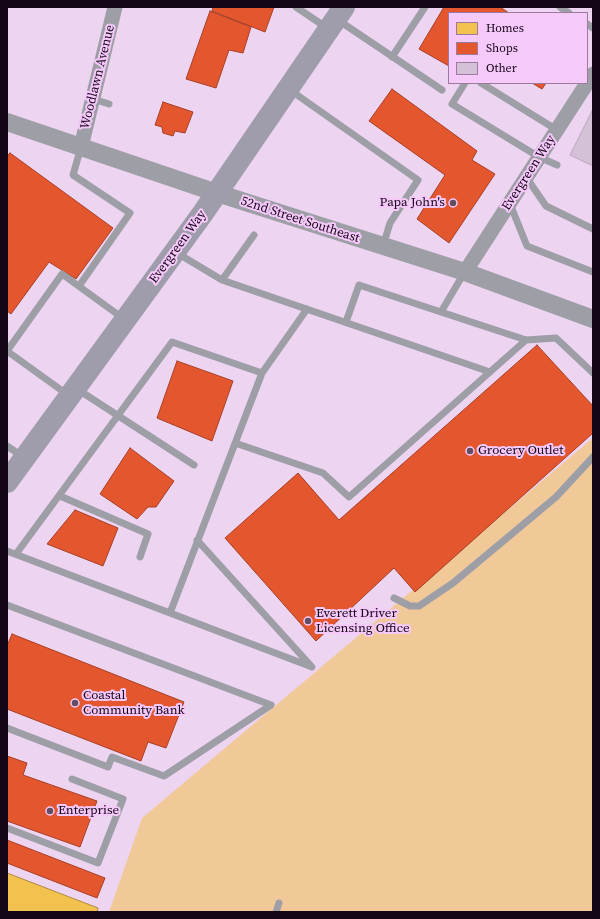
<!DOCTYPE html>
<style>
body{margin:0}
#map{position:relative;width:600px;height:919px;overflow:hidden;background:#edd4f0;font-family:"Source Serif 4",serif}
canvas{display:block}
.frame{position:absolute;inset:0;border:8px solid #140616;pointer-events:none}
.legend{position:absolute;left:448px;top:12px;width:140px;height:72px;box-sizing:border-box;background:#f6c9fb;border:1px solid #9c7b9f;margin:0;padding:5px 7px;list-style:none;font-size:12px;color:#140616}
.legend li{display:flex;align-items:center;gap:8px;height:20px}
.legend b{width:20px;border:1px solid #9c7b9f}
</style>
<div id="map">
<canvas width="600" height="919"></canvas>
<div class="frame"></div>
<ul class="legend">
<li><b style="height:11px;background:#f2c14e"></b>Homes</li>
<li><b style="height:11px;background:#e4572e"></b>Shops</li>
<li><b style="height:11px;background:#d4c1d7"></b>Other</li>
</ul>
</div>
<script>
const ctx = document.querySelector('canvas').getContext('2d');
ctx.lineJoin = 'round';
function fillPath(path, color) { ctx.fillStyle = color; ctx.fill(path, 'evenodd'); }
const toPath = rows => new Path2D(rows.map(r => 'M' + r).join(''));
function trace(path, color, width, dash) { ctx.strokeStyle = color; ctx.lineWidth = width; ctx.lineCap = dash ? 'butt' : 'round'; ctx.setLineDash(dash || []); ctx.stroke(path); }
function drawText(font, color, halo, rows, align = 'center') {
  ctx.font = font + ' "Source Serif 4",serif'; ctx.lineWidth = 4; ctx.setLineDash([]); ctx.textBaseline = 'middle'; ctx.strokeStyle = halo; ctx.fillStyle = color; for (const [text, x, y, turn = 0] of rows) {
    ctx.save(); ctx.translate(x, y); ctx.rotate((+turn || 0) * Math.PI / 180); ctx.textAlign = isNaN(turn) ? turn : align; if (halo) ctx.strokeText(text, 0, 0); ctx.fillText(text, 0, 0); ctx.restore();
  }
}
const green = toPath([
 [593,438,593,912,109,912,142,818]
]);
const homes = toPath([
 [7,873,98,908,97,912,7,912,7,873]
]);
const shops = toPath([
 [213,7,274,7,265,32,212,11,213,7],
 [444,7,500,7,509,13,449,13,449,66,419,49,444,7],
 [210,11,251,27,243,53,229,50,216,88,186,79,210,11],
 [532,83,546,83,542,89,532,83],
 [392,89,477,151,472,160,495,174,449,243,417,219,445,175,369,121,392,89],
 [163,102,193,112,185,133,175,131,173,136,163,133,162,127,155,125,163,102],
 [10,153,113,228,76,279,49,262,11,314,7,311,7,156,10,153],
 [537,345,593,406,593,433,415,592,394,568,316,641,225,538,298,473,339,520,537,345],
 [177,361,233,381,212,441,157,418,177,361],
 [130,448,174,481,156,507,148,507,137,519,100,494,130,448],
 [75,510,118,528,103,566,47,544,75,510],
 [12,634,184,702,166,748,148,742,141,761,7,709,7,646,12,634],
 [7,756,27,763,23,775,97,801,80,847,7,821,7,756],
 [7,840,105,878,97,898,7,863,7,840]
]);
const building = toPath([
 [593,109,593,166,570,155,593,109]
]);
const service = toPath([
 [296,7,327,28],
 [560,7,569,13],
 [338,20,442,90],
 [587,24,593,28],
 [392,57,425,7],
 [465,83,452,104,539,157,557,165],
 [481,83,557,130],
 [290,90,418,180,390,223,383,246],
 [93,99,109,104],
 [526,177,546,206,593,229],
 [510,204,527,246,593,272],
 [177,253,222,280,490,372],
 [222,280,254,235],
 [79,286,130,213,73,175,81,147],
 [441,312,464,273],
 [346,322,359,285,526,340,556,338,593,373],
 [77,389,194,465],
 [68,395,7,351,62,274,124,319],
 [235,443,323,473,349,497,526,340],
 [7,446,23,457],
 [60,496,148,534,140,557],
 [7,551,312,667,197,540],
 [16,554,172,342,262,373],
 [394,598,410,606,419,606,453,583,556,497,593,457],
 [7,605,271,705,164,776,112,757,108,767,7,728],
 [170,613,262,373,307,309],
 [7,828,98,863,123,799,72,779],
 [276,912,279,903]
]);
const minor = toPath([
 [81,147,115,7],
 [465,272,593,74]
]);
const tertiary = toPath([
 [7,122,217,193,465,272,593,319]
]);
const primary = toPath([
 [7,482,203,213,344,7]
]);
const markers = [
 [453,203,4,"#604e62"],
 [470,451,4,"#604e62"],
 [308,621,4,"#604e62"],
 [75,703,4,"#604e62"],
 [50,811,4,"#604e62"]
];
const streetNames = [
 ["Woodlawn Avenue",98,77,-76],
 ["Evergreen Way",529,173,-57],
 ["52nd Street Southeast",300,220,18],
 ["Evergreen Way",178,247,-54]
];
const poiNames = [
 ["Papa John's",445,203,"right"],
 ["Grocery Outlet",478,451],
 ["Everett Driver",316,614],
 ["Licensing Office",316,629],
 ["Coastal",83,696],
 ["Community Bank",83,711],
 ["Enterprise",58,811]
];
fillPath(green, '#f1c999');
fillPath(homes, '#f2c14e');
trace(homes, '#af893d', 1);
fillPath(shops, '#e4572e');
trace(shops, '#a63f27', 1);
fillPath(building, '#d4c1d7');
trace(building, '#bba8bd', 1);
trace(service, '#9d9ea6', 7);
trace(minor, '#9d9ea6', 15);
trace(tertiary, '#9d9ea6', 18);
trace(primary, '#9f9dab', 22);
for (const [x, y, r, color] of markers) { const dot = new Path2D(); dot.arc(x, y, r, 0, 2 * Math.PI); ctx.fillStyle = color; ctx.fill(dot); trace(dot, '#f6c9fb', 1.5); }
drawText('13px', '#140616', '#f6c9fb', streetNames);
drawText('13px', '#140616', '#f6c9fb', poiNames, 'left');
</script>
